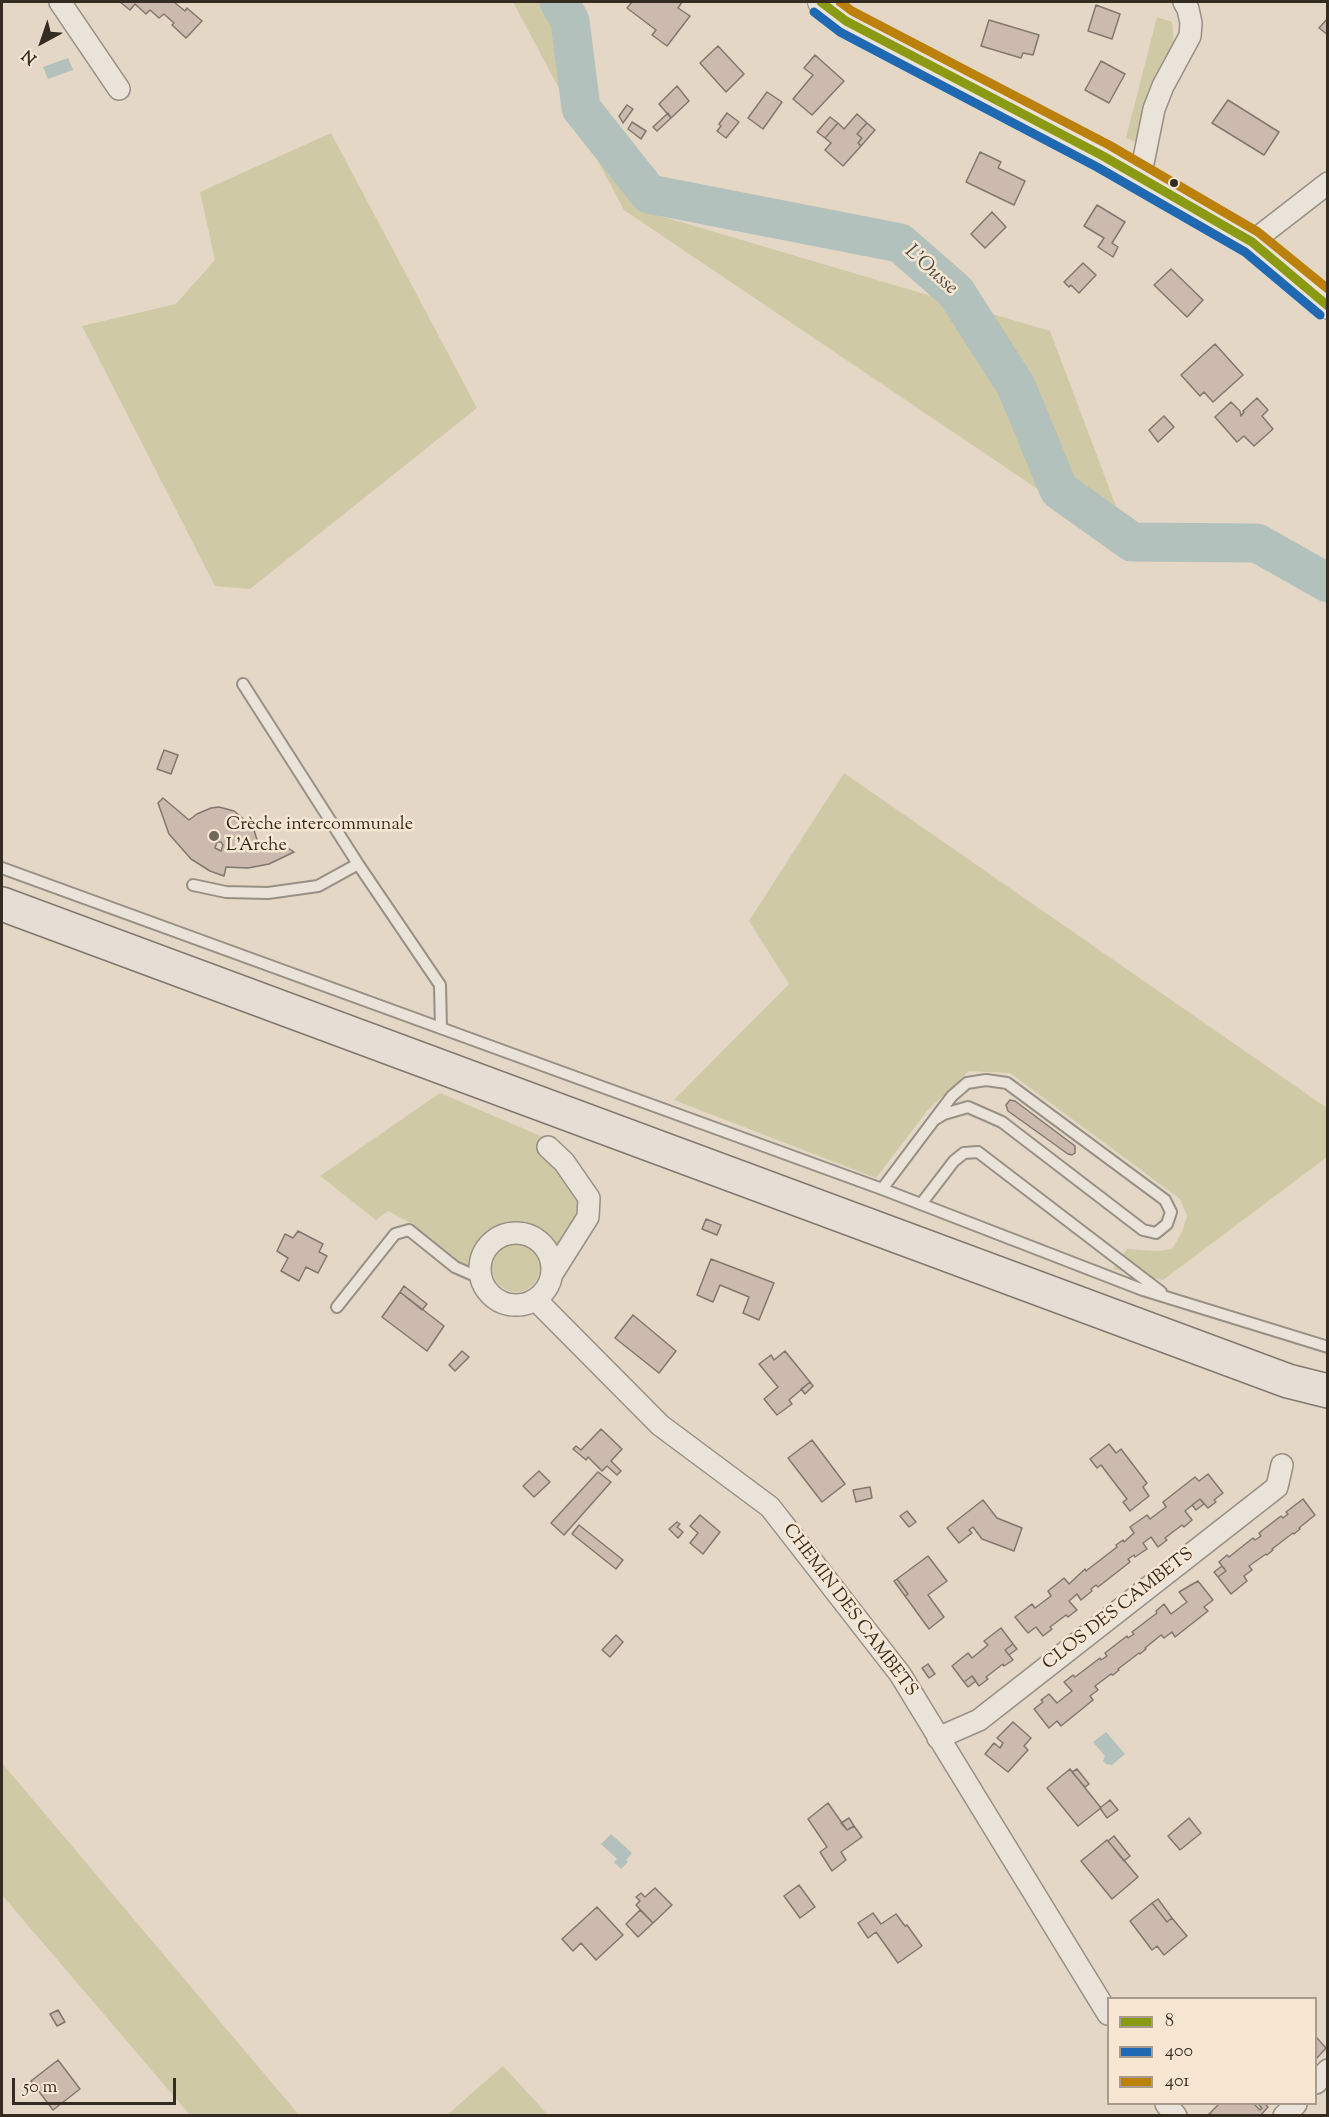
<!DOCTYPE html>
<meta charset="utf-8">
<style>
body{margin:0}
#map{position:relative;width:1329px;height:2117px;overflow:hidden;background:#e4d7c6;font-family:"Sorts Mill Goudy",serif}
canvas{display:block}
.frame{position:absolute;inset:0;border:3px solid #342b21;pointer-events:none}
.legend{position:absolute;left:1107px;top:1997px;width:210px;height:108px;box-sizing:border-box;background:#f6e6d2;border:2px solid #a89b8b;margin:0;padding:8px 10px;list-style:none;font-size:18px;color:#342b21}
.legend li{display:flex;align-items:center;gap:12px;height:30px}
.legend b{width:30px;border:2px solid #a89b8b}
.north{position:absolute;left:12px;top:12px;width:60px;height:60px;-webkit-text-stroke:4px #f6e6d2;paint-order:stroke;rotate:220deg;font-size:16px;font-weight:700;line-height:24px;text-align:center;color:#342b21}
.north::after{content:'';display:block;margin:auto;width:21px;height:27px;background:#342b21;clip-path:polygon(50% 0,100% 100%,50% 72%,0 100%)}
.scale{position:absolute;left:12px;top:2078px;width:164px;height:27px;box-sizing:border-box;border:3px solid #342b21;border-top:0;padding-left:8px;font-size:18px;line-height:21px;white-space:nowrap;color:#342b21;-webkit-text-stroke:4px #f6e6d2;paint-order:stroke}
</style>
<div id="map">
<canvas width="1329" height="2117"></canvas>
<div class="frame"></div>
<ul class="legend">
<li><b style="height:8px;background:#8a9a12"></b>8</li>
<li><b style="height:8px;background:#1f69b2"></b>400</li>
<li><b style="height:8px;background:#bc810a"></b>401</li>
</ul>
<div class="north">N</div>
<div class="scale">50 m</div>
</div>
<script>
const ctx = document.querySelector('canvas').getContext('2d');
ctx.lineJoin = 'round';
function fillPath(path, color) { ctx.fillStyle = color; ctx.fill(path, 'evenodd'); }
const toPath = rows => new Path2D(rows.map(r => 'M' + r).join(''));
function trace(path, color, width, dash) { ctx.strokeStyle = color; ctx.lineWidth = width; ctx.lineCap = dash ? 'butt' : 'round'; ctx.setLineDash(dash || []); ctx.stroke(path); }
function drawText(font, color, halo, rows, align = 'center') {
  ctx.font = font + ' "Sorts Mill Goudy",serif'; ctx.lineWidth = 5; ctx.setLineDash([]); ctx.textBaseline = 'middle'; ctx.strokeStyle = halo; ctx.fillStyle = color; for (const [text, x, y, turn = 0] of rows) {
    ctx.save(); ctx.translate(x, y); ctx.rotate((+turn || 0) * Math.PI / 180); ctx.textAlign = isNaN(turn) ? turn : align; if (halo) ctx.strokeText(text, 0, 0); ctx.fillText(text, 0, 0); ctx.restore();
  }
}
const green = toPath([
 [513,2,548,2,657,215,1050,331,1134,554,624,210],
 [1157,17,1172,22,1174,44,1147,97,1136,142,1126,138],
 [331,133,477,408,250,589,215,586,82,326,176,304,215,260,200,192],
 [844,773,1327,1108,1327,1157,1163,1280,1113,1269,1127,1249,1158,1251,1172,1249,1182,1232,1187,1216,1180,1199,1010,1073,969,1071,927,1111,876,1178,674,1100,789,984,749,921],
 [440,1093,550,1140,572,1182,584,1217,555,1249,539,1233,524,1225,503,1226,486,1235,479,1245,476,1257,466,1267,407,1221,388,1211,376,1220,320,1176],
 '492 1268a24 24 0 1 1 48 0a24 24 0 1 1-48 0Z',
 [2,1763,299,2115,190,2115,2,1895],
 [503,2066,548,2115,447,2115]
]);
const water = toPath([
 [68,58,73,70,48,79,43,67],
 [1106,1732,1125,1754,1112,1765,1106,1764,1103,1761,1105,1756,1093,1742],
 [611,1834,632,1853,626,1860,628,1862,621,1869,614,1862,617,1859,601,1844]
]);
const river = toPath([
 [559,2,570,21,581,108,649,194,900,243,956,292,1016,386,1059,490,1132,542,1257,543,1328,583]
]);
const building = toPath([
 [120,2,174,2,185,11,187,8,202,21,186,38,172,25,174,23,164,14,159,18,150,10,146,14,135,4,130,10,120,2],
 [632,2,682,2,678,8,690,16,667,46,652,35,656,30,627,8,632,2],
 [1096,5,1120,14,1112,39,1088,31,1096,5],
 [1328,18,1328,35,1319,28,1328,18],
 [989,20,1039,35,1033,55,1023,53,1021,58,981,46,989,20],
 [718,46,744,74,726,92,700,63,718,46],
 [815,55,844,81,812,115,793,99,813,75,804,68,815,55],
 [1101,61,1125,74,1109,103,1085,90,1101,61],
 [677,86,689,101,671,118,659,104,677,86],
 [767,92,782,102,763,129,748,118,767,92],
 [1228,100,1279,132,1264,155,1212,123,1228,100],
 [627,105,633,109,623,123,619,116,627,105],
 [668,113,671,118,657,131,653,127,668,113],
 [727,113,739,122,726,138,717,131,721,126,719,124,727,113],
 [857,114,867,123,857,134,862,138,858,143,861,146,843,166,825,150,831,143,825,138,838,123,844,129,857,114],
 [830,117,838,123,825,138,817,132,830,117],
 [632,122,646,131,641,139,628,129,632,122],
 [867,123,875,130,861,146,858,143,862,138,857,134,867,123],
 [980,152,1001,162,998,168,1025,181,1014,205,966,182,980,152],
 [1097,205,1125,222,1112,243,1118,247,1113,257,1098,247,1104,238,1084,226,1097,205],
 [992,212,1006,227,985,248,971,234,992,212],
 [1083,263,1096,275,1079,293,1071,285,1069,287,1064,282,1083,263],
 [1171,269,1203,300,1187,317,1154,285,1171,269],
 [1215,344,1243,375,1213,402,1204,392,1200,396,1181,375,1215,344],
 [1257,398,1268,410,1262,416,1273,429,1254,446,1244,436,1237,442,1215,417,1231,402,1240,411,1241,416,1244,412,1243,411,1257,398],
 [1164,416,1174,427,1158,442,1149,430,1164,416],
 [164,750,178,755,171,774,157,769,164,750],
 [163,798,189,820,197,814,211,808,219,807,234,811,253,827,259,846,285,846,294,852,269,864,248,868,226,867,224,876,210,871,191,859,169,834,158,803,163,798],
 [217,842,221,842,223,845,221,851,215,848,217,842],
 [1010,1100,1015,1101,1075,1146,1075,1153,1072,1155,1068,1154,1008,1111,1006,1105,1010,1100],
 [706,1219,721,1225,717,1235,702,1229,706,1219],
 [298,1231,323,1244,319,1252,327,1256,318,1273,306,1267,299,1281,281,1271,288,1258,277,1251,285,1234,293,1238,298,1231],
 [711,1259,774,1283,759,1320,743,1313,749,1297,720,1285,713,1302,697,1295,711,1259],
 [404,1286,427,1304,422,1310,400,1292,404,1286],
 [400,1292,444,1326,427,1351,382,1317,400,1292],
 [633,1315,676,1351,659,1373,615,1338,633,1315],
 [462,1351,469,1357,455,1371,449,1365,462,1351],
 [785,1351,810,1382,789,1400,792,1404,777,1415,764,1399,778,1387,759,1364,771,1355,774,1360,785,1351],
 [810,1382,813,1386,805,1394,801,1389,810,1382],
 [601,1429,622,1449,611,1461,621,1471,617,1475,607,1466,602,1471,588,1457,586,1460,573,1449,576,1446,581,1450,601,1429],
 [812,1440,845,1484,822,1502,788,1458,812,1440],
 [1109,1444,1116,1453,1121,1449,1147,1483,1143,1487,1149,1496,1130,1511,1123,1502,1127,1499,1101,1465,1097,1468,1090,1459,1109,1444],
 [539,1471,550,1482,534,1497,523,1486,539,1471],
 [598,1472,611,1482,564,1535,551,1523,598,1472],
 [1208,1474,1223,1493,1214,1500,1216,1502,1208,1508,1200,1499,1185,1511,1192,1520,1184,1527,1182,1525,1165,1538,1167,1540,1158,1547,1151,1537,1143,1543,1147,1549,1135,1557,1134,1555,1128,1559,1130,1562,1098,1587,1096,1585,1091,1589,1092,1591,1081,1600,1077,1594,1069,1601,1077,1610,1068,1617,1066,1615,1050,1627,1052,1629,1043,1636,1036,1627,1028,1633,1015,1617,1032,1604,1035,1608,1051,1596,1048,1591,1064,1578,1069,1584,1085,1569,1086,1571,1117,1547,1116,1545,1123,1540,1124,1542,1134,1533,1130,1527,1147,1515,1150,1519,1166,1507,1163,1502,1195,1477,1199,1481,1208,1474],
 [870,1487,872,1498,856,1502,853,1490,870,1487],
 [1200,1499,1204,1504,1196,1510,1192,1505,1200,1499],
 [1303,1499,1315,1515,1299,1528,1300,1529,1294,1534,1293,1533,1272,1549,1273,1550,1267,1555,1266,1554,1249,1566,1252,1570,1244,1576,1247,1581,1231,1594,1218,1577,1226,1571,1219,1562,1227,1555,1229,1557,1253,1538,1255,1540,1261,1536,1259,1533,1281,1516,1283,1518,1288,1514,1286,1512,1303,1499],
 [983,1500,997,1518,1022,1528,1014,1551,982,1539,973,1527,969,1530,972,1533,959,1543,947,1528,983,1500],
 [907,1511,916,1522,909,1527,900,1516,907,1511],
 [700,1515,720,1532,703,1554,690,1543,698,1533,690,1526,700,1515],
 [677,1522,680,1524,677,1527,683,1532,678,1538,669,1529,677,1522],
 [579,1525,623,1560,616,1569,572,1534,579,1525],
 [928,1556,947,1581,928,1595,944,1617,929,1629,905,1596,908,1594,897,1579,928,1556],
 [1222,1566,1226,1571,1218,1577,1214,1572,1222,1566],
 [897,1579,908,1594,905,1596,894,1581,897,1579],
 [1198,1581,1213,1600,1204,1607,1208,1611,1175,1637,1172,1632,1164,1638,1161,1635,1145,1648,1146,1649,1140,1654,1139,1653,1118,1669,1119,1670,1113,1675,1111,1674,1095,1686,1098,1690,1090,1696,1093,1700,1061,1726,1057,1721,1049,1728,1034,1709,1043,1702,1041,1700,1049,1694,1057,1703,1072,1691,1064,1682,1073,1675,1075,1677,1100,1658,1101,1660,1107,1656,1105,1653,1127,1636,1128,1638,1134,1634,1132,1632,1157,1613,1156,1611,1164,1604,1171,1614,1187,1602,1179,1592,1198,1581],
 [1001,1628,1013,1644,1005,1650,1013,1660,1004,1666,1003,1664,986,1677,988,1679,979,1686,972,1676,964,1682,952,1666,968,1653,972,1658,988,1645,984,1641,1001,1628],
 [616,1635,623,1642,610,1657,602,1650,616,1635],
 [1013,1644,1017,1649,1009,1655,1005,1650,1013,1644],
 [928,1664,935,1674,929,1678,922,1668,928,1664],
 [972,1676,976,1681,968,1687,964,1682,972,1676],
 [1013,1722,1031,1738,1024,1746,1028,1750,1008,1772,985,1754,994,1743,1000,1748,1003,1743,997,1738,1013,1722],
 [1070,1769,1101,1808,1078,1826,1047,1788,1070,1769],
 [1077,1769,1089,1784,1085,1787,1072,1772,1077,1769],
 [1110,1800,1118,1810,1107,1818,1100,1808,1110,1800],
 [828,1803,847,1830,854,1826,862,1837,841,1852,846,1860,832,1871,820,1852,827,1847,808,1819,828,1803],
 [849,1818,854,1826,847,1830,841,1823,849,1818],
 [1189,1818,1201,1833,1180,1850,1168,1836,1189,1818],
 [1114,1836,1130,1856,1124,1861,1108,1841,1114,1836],
 [1107,1840,1138,1877,1112,1899,1081,1861,1107,1840],
 [799,1885,815,1907,800,1918,784,1896,799,1885],
 [655,1888,672,1905,653,1923,636,1905,640,1901,636,1897,641,1893,645,1897,655,1888],
 [1158,1899,1172,1918,1167,1922,1152,1903,1158,1899],
 [1152,1903,1167,1922,1172,1918,1187,1936,1164,1955,1157,1946,1152,1950,1130,1921,1152,1903],
 [597,1907,623,1935,596,1960,581,1943,573,1951,562,1939,597,1907],
 [640,1910,653,1923,638,1937,626,1924,640,1910],
 [873,1913,881,1924,896,1914,905,1926,907,1925,922,1946,898,1963,876,1932,868,1938,858,1923,873,1913],
 [58,2010,65,2022,57,2026,50,2014,58,2010],
 [1316,2037,1326,2048,1316,2059,1316,2037],
 [58,2060,80,2089,53,2110,31,2081,58,2060],
 [1219,2104,1254,2104,1260,2110,1262,2108,1259,2105,1261,2104,1265,2104,1268,2107,1260,2116,1207,2116,1219,2104]
]);
const service = toPath([
 [243,684,358,864,440,985,441,1028],
 [2,868,882,1189,1143,1290,1328,1347],
 [193,885,226,892,268,893,318,886,358,864],
 [882,1189,952,1096,967,1083,986,1080,1007,1083,1165,1200,1171,1212,1167,1224,1156,1233,1143,1230,1002,1122,968,1107,944,1114,934,1120],
 [921,1204,954,1161,964,1153,978,1152,1161,1292],
 [337,1307,395,1234,409,1230,455,1267,480,1278]
]);
const minor = toPath([
 [60,2,119,89],
 [1140,178,1154,109,1163,86,1190,36,1191,23,1188,9,1184,2],
 [1252,242,1328,183],
 [548,1147,564,1162,589,1198,588,1217,552,1274],
 '480 1269a36 36 0 1 1 72 0a36 36 0 1 1-72 0Z',
 [536,1300,660,1425,770,1507,900,1674,1108,2014],
 [938,1738,979,1720,1277,1487,1282,1465],
 [1316,2083,1328,2070],
 [1166,2104,1176,2116],
 [1284,2116,1296,2104]
]);
const tertiary = toPath([
 [821,2,846,21,1103,156,1252,242,1304,284,1328,306]
]);
const primary = toPath([
 [2,904,1288,1381,1328,1391]
]);
const bus1 = toPath([
 [821,2,846,21,1103,156,1252,242,1328,306]
]);
const bus2 = toPath([
 [814,12,840,32,1097,167,1245,252,1320,315]
]);
const bus3 = toPath([
 [840,2,852,11,1109,145,1258,232,1328,289]
]);
const markers = [
 [1174,183,5,"#342b21"],
 [214,836,6,"#72675b"]
];
const poiNames = [
 ["Crèche intercommunale",226,826],
 ["L'Arche",226,847]
];
const streetNames = [
 ["CLOS DES CAMBETS",1119,1610,-38],
 ["CHEMIN DES CAMBETS",849,1611,53]
];
const waterNames = [
 ["L'Ousse",930,271,42]
];
fillPath(green, '#d0c9a6');
fillPath(water, '#b3c1bc');
trace(river, '#b3c1bc', 39);
fillPath(building, '#cdbaae');
trace(building, '#80786f', 1.5);
trace(service, '#989085', 14);
trace(minor, '#989085', 24);
trace(tertiary, '#989085', 28);
trace(primary, '#80786f', 36);
trace(service, '#e9e3da', 10);
trace(minor, '#e9e3da', 21);
trace(tertiary, '#e9e3da', 26);
trace(primary, '#e6ded4', 33);
trace(bus1, '#8a9a12', 9);
trace(bus2, '#1f69b2', 9);
trace(bus3, '#bc810a', 9);
for (const [x, y, r, color] of markers) { const dot = new Path2D(); dot.arc(x, y, r, 0, 2 * Math.PI); ctx.fillStyle = color; ctx.fill(dot); trace(dot, '#f6e6d2', 2); }
drawText('18px', '#342b21', '#f6e6d2', poiNames, 'left');
drawText('18px', '#342b21', '#f6e6d2', streetNames);
drawText('italic 20px', '#4e4e47', '#f6e6d2', waterNames);
</script>
